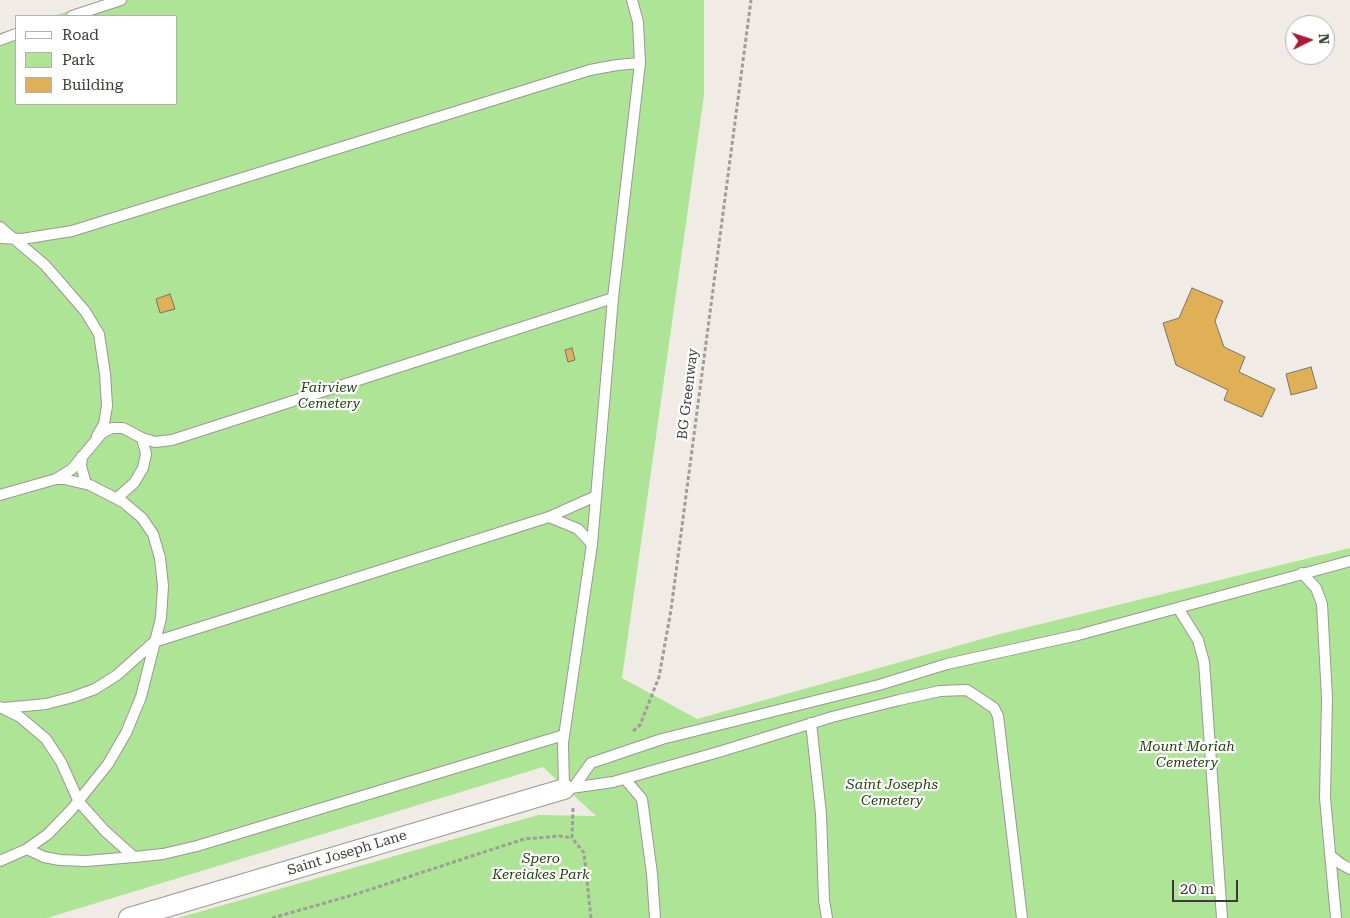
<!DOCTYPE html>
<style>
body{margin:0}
#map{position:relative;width:1350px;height:918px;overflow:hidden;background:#f0ece5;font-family:"Roboto Serif",serif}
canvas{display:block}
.legend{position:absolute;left:15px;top:15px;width:162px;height:90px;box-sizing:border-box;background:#fff;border:1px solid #b1b1af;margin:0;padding:6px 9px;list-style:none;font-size:15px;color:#3d3b38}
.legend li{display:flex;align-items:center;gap:10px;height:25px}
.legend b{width:25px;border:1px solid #b1b1af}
.north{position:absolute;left:1285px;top:15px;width:50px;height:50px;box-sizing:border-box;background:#fff;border:1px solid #b1b1af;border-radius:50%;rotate:86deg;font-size:14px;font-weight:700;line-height:20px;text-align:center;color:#3d3b38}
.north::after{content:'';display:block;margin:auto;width:18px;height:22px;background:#af1b33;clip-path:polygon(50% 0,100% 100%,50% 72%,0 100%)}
.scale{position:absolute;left:1172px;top:880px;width:66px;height:22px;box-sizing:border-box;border:2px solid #3d3b38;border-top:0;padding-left:6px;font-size:15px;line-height:18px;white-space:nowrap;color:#3d3b38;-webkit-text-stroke:4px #fff;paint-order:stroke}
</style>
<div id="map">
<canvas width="1350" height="918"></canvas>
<ul class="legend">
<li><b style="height:6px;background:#fff"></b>Road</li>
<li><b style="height:14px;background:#ade495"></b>Park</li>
<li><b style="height:14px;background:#e0b057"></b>Building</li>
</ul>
<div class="north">N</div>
<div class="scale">20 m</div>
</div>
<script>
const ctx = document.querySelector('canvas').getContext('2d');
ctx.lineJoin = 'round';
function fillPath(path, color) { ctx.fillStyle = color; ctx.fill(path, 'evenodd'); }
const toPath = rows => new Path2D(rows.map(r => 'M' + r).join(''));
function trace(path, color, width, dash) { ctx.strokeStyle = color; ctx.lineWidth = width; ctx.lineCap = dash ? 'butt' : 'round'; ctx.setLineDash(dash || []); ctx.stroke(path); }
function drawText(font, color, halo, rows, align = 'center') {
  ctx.font = font + ' "Roboto Serif",serif'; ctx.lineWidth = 4.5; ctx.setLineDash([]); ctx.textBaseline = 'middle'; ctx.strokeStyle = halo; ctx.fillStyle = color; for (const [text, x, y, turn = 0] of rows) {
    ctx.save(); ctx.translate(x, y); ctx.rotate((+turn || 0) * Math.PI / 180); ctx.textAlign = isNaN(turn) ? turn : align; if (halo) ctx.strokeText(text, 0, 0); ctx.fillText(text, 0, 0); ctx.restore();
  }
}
const green = toPath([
 [104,0,704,0,704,95,622,678,697,719,1000,634,1350,548,1350,918,178,918,538,815,596,816,543,767,47,918,0,918,0,33,16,28,16,104,176,104,176,16,53,16]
]);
const building = toPath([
 [1192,288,1223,301,1215,321,1224,347,1245,357,1239,372,1275,389,1262,417,1224,400,1228,390,1176,365,1163,323,1179,318,1192,288],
 [170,294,175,309,160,313,156,299,170,294],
 [572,348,575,360,568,362,565,350,572,348],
 [1311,367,1317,388,1291,395,1286,374,1311,367]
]);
const path = toPath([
 [633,731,640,725,659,677,671,610,751,0],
 [573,808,572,838,584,853,591,918],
 [272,918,353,895,524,839,560,836,572,838]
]);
const lane = toPath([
 [632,0,638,22,640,63,613,298,592,544,563,743,564,789,613,782,722,751,832,717,899,700,940,691,967,690,994,708,998,716,1022,918],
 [72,16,121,0],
 [0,40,16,34],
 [0,227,45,265,85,311,99,334,105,374,107,406,104,424,97,436],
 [0,238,22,239,72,231,590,70,617,65,640,63],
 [82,456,81,466,86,484],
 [56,479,72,469,102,433,112,428,123,428,142,438,155,442,172,440,613,298],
 [0,495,56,479,64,479,90,485,123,502,142,518,153,534,160,558,163,586,161,618,141,697,126,733,108,764,72,809,48,834,27,849,0,861],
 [117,498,134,483,143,468,146,454,142,438],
 [549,517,578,529,592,544],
 [1302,573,1316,588,1322,604,1327,698,1325,798,1336,918],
 [1178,608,1198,640,1204,662,1222,918],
 [0,707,20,717,46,739,61,762,79,802,105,831,134,857,163,854,197,846,564,735],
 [4,708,46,704,73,697,95,689,117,675,154,642,549,517,596,496],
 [811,723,821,814,824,900,827,918],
 [625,779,642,799,652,874,655,918],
 [573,788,591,763,662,739,879,685,947,664,1078,635,1350,561],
 [27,849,44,857,60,860,86,861,134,857],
 [1330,855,1341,864,1350,869]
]);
const street = toPath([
 [129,918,564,789]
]);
const parkNames = [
 ["Fairview",329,388],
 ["Cemetery",329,404],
 ["Mount Moriah",1187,747],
 ["Cemetery",1187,763],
 ["Saint Josephs",892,785],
 ["Cemetery",892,801],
 ["Spero",541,859],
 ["Kereiakes Park",541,875]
];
const streetNames = [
 ["BG Greenway",688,394,-83],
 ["Saint Joseph Lane",347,853,-17]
];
fillPath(green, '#ade495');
fillPath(building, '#e0b057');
trace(building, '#78746e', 1);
trace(lane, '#9c9892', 12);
trace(street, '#9c9892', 22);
trace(path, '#a09d98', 3, [4, 2.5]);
trace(lane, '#fff', 10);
trace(street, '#fff', 20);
drawText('italic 14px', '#1d3f08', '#fff', parkNames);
drawText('14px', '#3d3b38', '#fff', streetNames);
</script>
